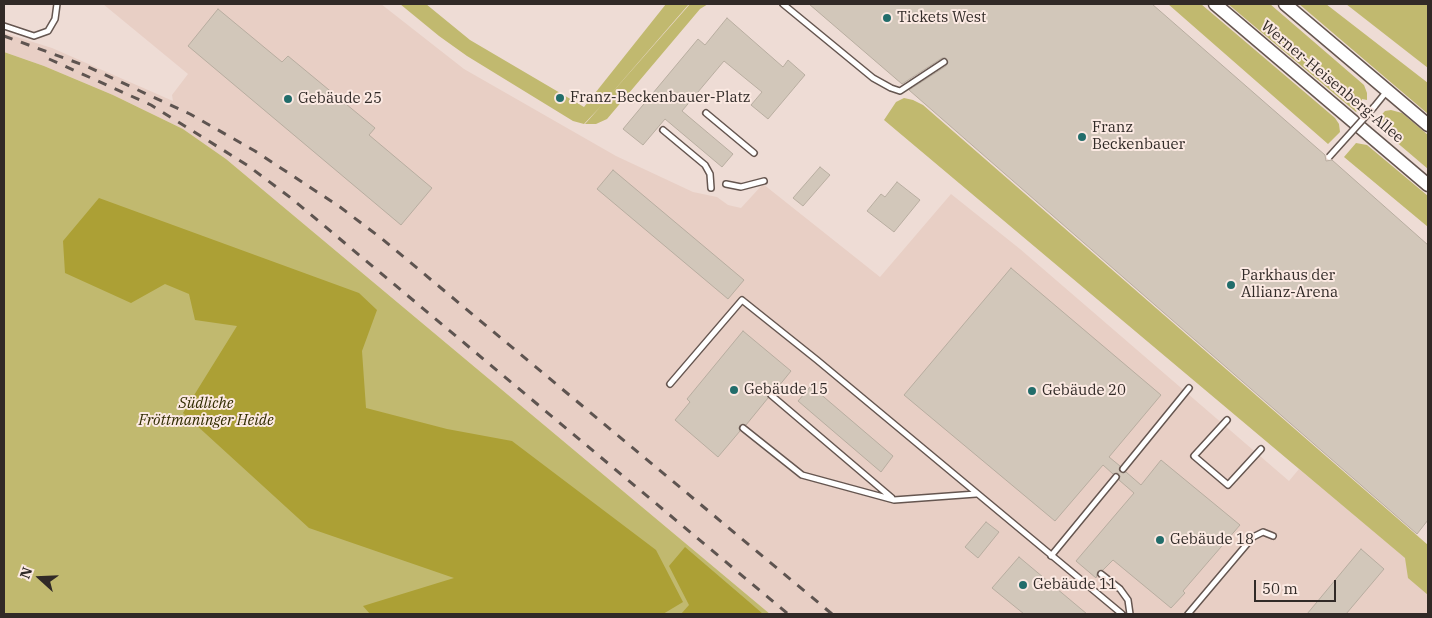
<!DOCTYPE html>
<meta charset="utf-8">
<style>
body{margin:0}
#map{position:relative;width:1432px;height:618px;overflow:hidden;background:#eedcd5;font-family:"IBM Plex Serif",serif}
canvas{display:block}
.frame{position:absolute;inset:0;border:5px solid #312a27;pointer-events:none}
.north{position:absolute;left:15px;top:553px;width:50px;height:50px;-webkit-text-stroke:4px #fbe9e2;paint-order:stroke;rotate:290deg;font-size:14px;font-weight:700;line-height:20px;text-align:center;color:#312a27}
.north::after{content:'';display:block;margin:auto;width:18px;height:22px;background:#312a27;clip-path:polygon(50% 0,100% 100%,50% 72%,0 100%)}
.scale{position:absolute;left:1254px;top:580px;width:82px;height:22px;box-sizing:border-box;border:2px solid #312a27;border-top:0;padding-left:6px;font-size:15px;line-height:18px;white-space:nowrap;color:#312a27;-webkit-text-stroke:4px #fbe9e2;paint-order:stroke}
</style>
<div id="map">
<canvas width="1432" height="618"></canvas>
<div class="frame"></div>
<div class="north">N</div>
<div class="scale">50 m</div>
</div>
<script>
const ctx = document.querySelector('canvas').getContext('2d');
ctx.lineJoin = 'round';
function fillPath(path, color) { ctx.fillStyle = color; ctx.fill(path, 'evenodd'); }
const toPath = rows => new Path2D(rows.map(r => 'M' + r).join(''));
function trace(path, color, width, dash) { ctx.strokeStyle = color; ctx.lineWidth = width; ctx.lineCap = dash ? 'butt' : 'round'; ctx.setLineDash(dash || []); ctx.stroke(path); }
function drawText(font, color, halo, rows, align = 'center') {
  ctx.font = font + ' "IBM Plex Serif",serif'; ctx.lineWidth = 4; ctx.setLineDash([]); ctx.textBaseline = 'middle'; ctx.strokeStyle = halo; ctx.fillStyle = color; for (const [text, x, y, turn = 0] of rows) {
    ctx.save(); ctx.translate(x, y); ctx.rotate((+turn || 0) * Math.PI / 180); ctx.textAlign = isNaN(turn) ? turn : align; if (halo) ctx.strokeText(text, 0, 0); ctx.fillText(text, 0, 0); ctx.restore();
  }
}
const built = toPath([
 [103,4,381,4,464,69,616,156,693,192,717,197,728,205,741,208,763,184,880,277,951,194,1020,249,1289,481,1299,469,1428,577,1428,614,770,614,226,159,183,129,113,95,44,66,4,52,4,33,52,48,173,101,172,95,188,74]
]);
const green = toPath([
 [400,4,426,4,470,40,584,107,666,4,689,4,603,103,690,4,708,4,700,9,607,119,596,124,585,124,601,106,584,124,573,121,467,56,439,36],
 [1168,4,1201,4,1335,118,1339,124,1340,132,1328,144],
 [1228,4,1270,4,1364,85,1367,93,1367,100,1362,99,1361,106,1356,112],
 [1299,4,1326,4,1428,83,1428,114],
 [1346,4,1428,4,1428,68],
 [4,52,44,66,113,95,183,129,226,159,770,614,4,614],
 [904,98,913,100,923,105,1428,545,1428,595,1408,578,1405,558,884,120,896,102],
 [1391,110,1402,113,1428,135,1428,169,1374,123,1385,111],
 [1356,143,1367,145,1428,196,1428,227,1344,157]
]);
const forest = toPath([
 [99,198,359,293,377,310,362,351,366,408,447,429,512,441,656,550,683,602,663,614,370,614,363,606,454,578,309,528,183,413,237,326,195,320,189,294,165,284,131,303,65,273,63,241],
 [685,547,748,601,763,614,681,614,689,605,669,566]
]);
const building = toPath([
 [809,4,1152,4,1325,155,1326,161,1332,160,1428,245,1428,520,1417,534,909,90,946,66,948,62,946,58,942,58,902,84,809,4],
 [218,9,282,62,288,56,375,128,369,135,432,188,401,225,188,46,218,9],
 [727,18,783,67,788,60,805,75,768,119,751,105,762,92,724,61,682,111,733,154,722,167,665,119,643,145,623,129,698,39,705,45,727,18],
 [820,167,830,175,803,206,793,198,820,167],
 [613,170,744,280,728,299,597,189,613,170],
 [897,182,920,200,894,232,867,211,881,194,885,197,897,182],
 [1011,268,1161,395,1109,457,1120,466,1120,472,1123,473,1126,472,1141,485,1161,460,1240,525,1183,591,1185,593,1171,608,1113,560,1103,570,1098,571,1096,578,1076,561,1134,493,1119,480,1120,476,1118,473,1113,474,1103,465,1055,521,904,395,1011,268],
 [743,331,791,371,774,392,770,391,767,393,768,398,746,425,740,425,739,428,740,431,718,457,675,420,690,402,687,399,743,331],
 [811,386,893,456,881,472,798,401,811,386],
 [986,522,999,532,978,558,965,547,986,522],
 [1361,549,1384,569,1346,614,1307,614,1361,549],
 [1019,557,1087,614,1024,614,992,588,1019,557]
]);
const service = toPath([
 [783,4,873,78,891,88,900,91,944,62],
 [4,26,34,36,48,31,55,19,57,4],
 [1374,107,1387,91],
 [706,113,754,153],
 [663,130,705,165,710,174,711,188],
 [726,184,741,187,764,181],
 [670,384,742,300,817,360,1122,614],
 [771,395,892,498],
 [1227,420,1194,456,1228,485,1261,449],
 [743,428,802,475,894,500,976,494],
 [1123,469,1189,388],
 [1051,556,1116,477],
 [1101,574,1120,589,1128,600,1130,614],
 [1188,614,1253,537,1263,532,1273,536]
]);
const tertiary = toPath([
 [1215,4,1428,185],
 [1285,4,1428,125]
]);
const rail = toPath([
 [4,36,86,66,190,114,255,151,340,207,381,238,832,614],
 [49,59,151,105,247,165,291,198,788,614]
]);
const serviceBridge = toPath([
 [1329,157,1374,107]
]);
const markers = [
 [887,18,5,"#226d6b"],
 [560,98,5,"#226d6b"],
 [288,99,5,"#226d6b"],
 [1082,137,5,"#226d6b"],
 [1231,285,5,"#226d6b"],
 [734,390,5,"#226d6b"],
 [1032,391,5,"#226d6b"],
 [1160,540,5,"#226d6b"],
 [1023,585,5,"#226d6b"]
];
const poiNames = [
 ["Tickets West",897,18],
 ["Franz-Beckenbauer-Platz",570,98],
 ["Gebäude 25",298,99],
 ["Franz",1092,128],
 ["Beckenbauer",1092,145],
 ["Parkhaus der",1241,276],
 ["Allianz-Arena",1241,293],
 ["Gebäude 15",744,390],
 ["Gebäude 20",1042,391],
 ["Gebäude 18",1170,540],
 ["Gebäude 11",1033,585]
];
const streetNames = [
 ["Werner-Heisenberg-Allee",1332,82,40]
];
const parkNames = [
 ["Südliche",206,404],
 ["Fröttmaninger Heide",206,421]
];
fillPath(built, '#e8cfc5');
fillPath(green, '#c1b96f');
fillPath(forest, '#aca035');
fillPath(building, '#d2c7ba');
trace(building, '#b8ada0', 1);
trace(service, '#655650', 8);
trace(tertiary, '#655650', 15);
trace(service, '#fff', 5);
trace(tertiary, '#fff', 12);
trace(rail, '#5e5450', 3, [9, 9]);
trace(serviceBridge, '#655650', 8, []);
trace(serviceBridge, '#fff', 5);
for (const [x, y, r, color] of markers) { const dot = new Path2D(); dot.arc(x, y, r, 0, 2 * Math.PI); ctx.fillStyle = color; ctx.fill(dot); trace(dot, '#fbe9e2', 2); }
drawText('15px', '#312a27', '#fbe9e2', poiNames, 'left');
drawText('15px', '#312a27', '#fbe9e2', streetNames);
drawText('italic 15px', '#312c00', '#fbe9e2', parkNames);
</script>
